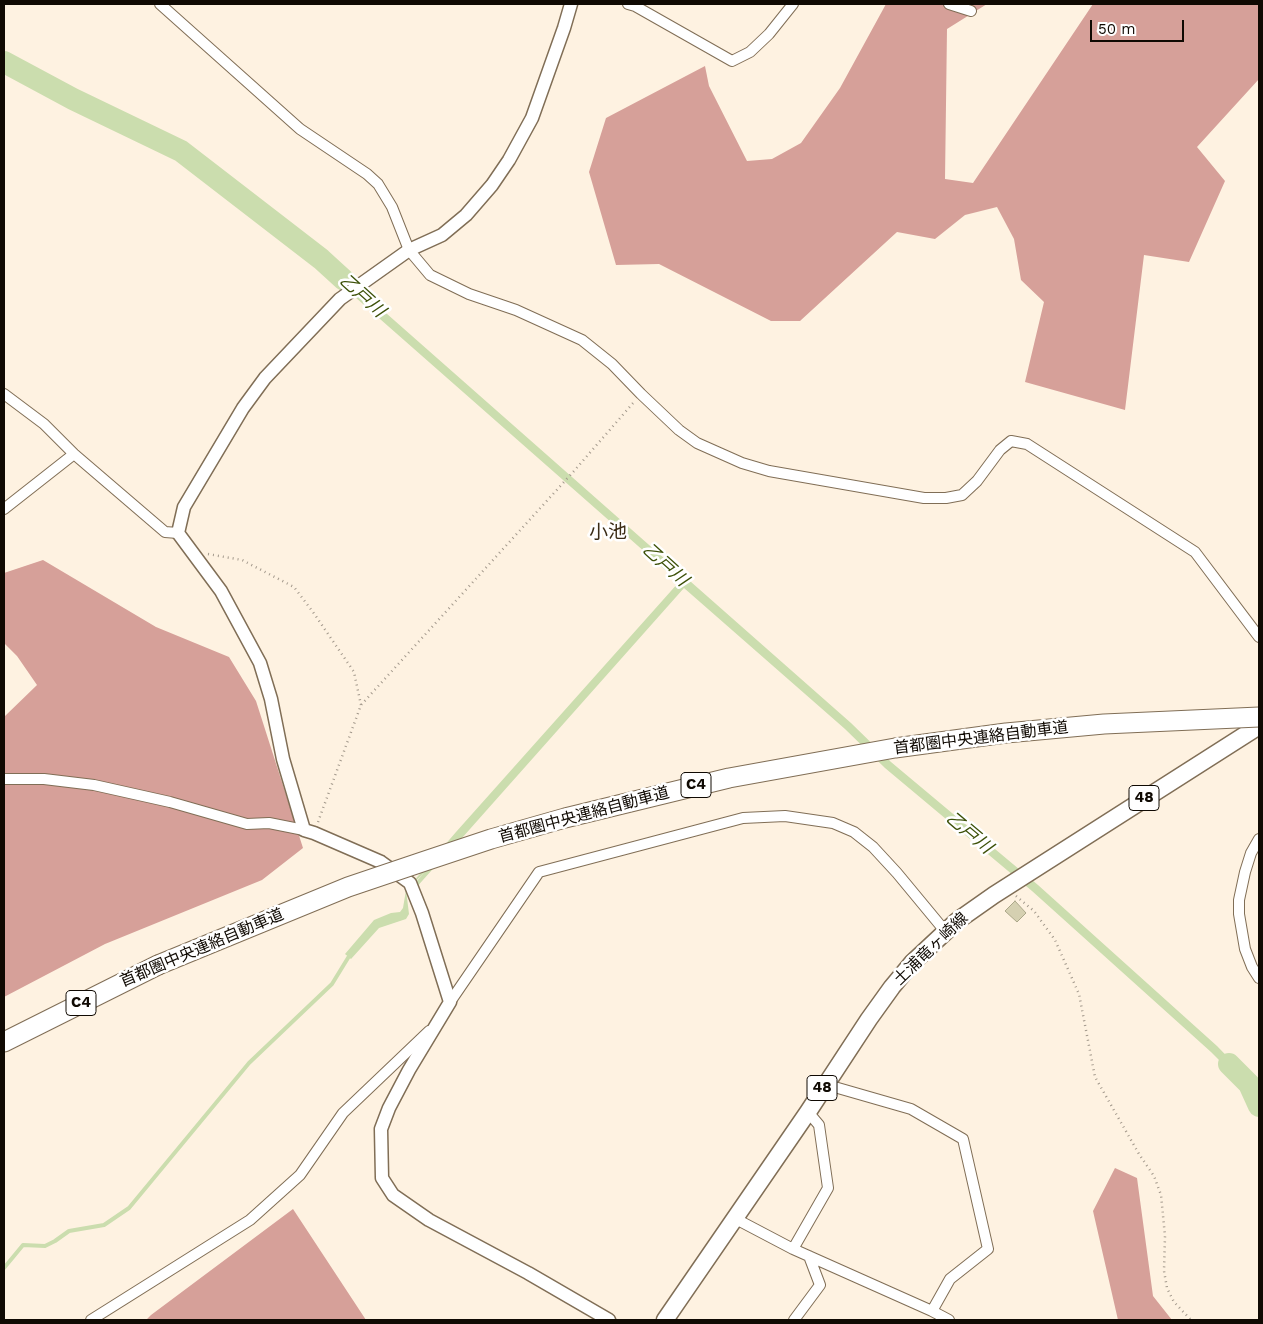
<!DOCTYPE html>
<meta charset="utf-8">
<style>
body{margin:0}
#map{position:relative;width:1263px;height:1324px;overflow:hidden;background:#fef2e1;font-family:"Work Sans",sans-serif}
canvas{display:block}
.frame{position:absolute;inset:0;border:5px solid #100a03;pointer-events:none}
.scale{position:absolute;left:1090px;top:20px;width:94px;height:22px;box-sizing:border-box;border:2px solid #100a03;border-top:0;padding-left:6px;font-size:15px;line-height:18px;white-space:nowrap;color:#100a03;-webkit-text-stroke:4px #fff;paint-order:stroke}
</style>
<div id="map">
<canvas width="1263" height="1324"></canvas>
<div class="frame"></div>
<div class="scale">50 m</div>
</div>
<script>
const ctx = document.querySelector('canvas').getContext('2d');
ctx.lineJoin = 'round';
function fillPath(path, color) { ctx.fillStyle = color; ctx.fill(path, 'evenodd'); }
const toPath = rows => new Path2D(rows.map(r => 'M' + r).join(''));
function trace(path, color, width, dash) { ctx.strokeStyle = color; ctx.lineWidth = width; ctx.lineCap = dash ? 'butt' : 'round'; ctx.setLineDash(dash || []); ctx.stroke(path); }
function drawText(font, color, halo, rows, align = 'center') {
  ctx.font = font + ' "Work Sans","Noto Sans JP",sans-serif'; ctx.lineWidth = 5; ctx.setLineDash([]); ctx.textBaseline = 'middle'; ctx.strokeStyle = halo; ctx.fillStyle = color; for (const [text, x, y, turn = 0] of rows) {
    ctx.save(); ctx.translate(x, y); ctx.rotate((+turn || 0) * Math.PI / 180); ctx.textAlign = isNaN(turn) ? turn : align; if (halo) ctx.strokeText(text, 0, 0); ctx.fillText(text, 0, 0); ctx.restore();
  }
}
const forest = toPath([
 [886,4,987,4,947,29,945,179,973,183,1093,4,1259,4,1259,79,1197,147,1225,181,1189,262,1144,255,1125,410,1025,382,1044,302,1021,280,1014,239,997,207,965,215,935,239,897,232,800,321,771,321,659,264,616,265,589,172,606,118,705,66,709,86,747,161,772,159,801,143,840,88],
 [43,560,156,627,229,657,256,701,303,848,262,880,105,944,4,997,4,717,37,685,17,656,4,643,4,573],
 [1115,1168,1137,1178,1153,1296,1172,1320,1118,1320,1093,1211],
 [293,1209,366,1320,146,1320,151,1315]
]);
const water = toPath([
 [324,256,361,291,851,723,891,762,1038,885,1217,1046,1253,1083,1246,1087,1211,1052,1032,891,885,768,845,729,684,588,462,838,406,890,409,914,406,919,379,928,351,959,345,954,374,920,391,913,400,912,403,908,406,890,456,832,679,582,355,297,319,262]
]);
const stream = toPath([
 [415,886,432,867],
 [4,1268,23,1245,45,1246,55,1241,69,1231,104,1225,129,1208,249,1063,332,984,351,953]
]);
const river = toPath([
 [4,62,73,99,181,151,321,259,344,280],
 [1229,1064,1249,1084,1259,1106]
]);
const building = toPath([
 [1015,901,1026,913,1017,922,1005,911,1015,901]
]);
const path = toPath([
 [208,554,242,560,294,587,313,612,354,672,361,705],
 [318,822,361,705,574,471,634,402],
 [1016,896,1034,911,1055,940,1079,994,1095,1077,1139,1154,1154,1176,1161,1195,1165,1236,1164,1271,1167,1288,1174,1302,1191,1320],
 [1258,1076,1259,1076]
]);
const minor = toPath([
 [160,4,300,129,367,174,378,184,392,207,409,250,430,275,469,294,516,310,582,340,612,364,641,394,679,430,697,443,742,463,769,471,924,498,946,498,962,495,977,481,1000,450,1011,441,1027,444,1195,552,1259,637],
 [628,4,635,6,732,61,750,52,769,34,793,4],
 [949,4,971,11],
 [4,394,44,424,74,454,165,532,178,533],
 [4,509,74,454],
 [4,779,44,779,94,785,170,802,247,824,269,823,304,830],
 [1259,839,1251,853,1245,872,1239,900,1239,914,1245,949,1252,967,1259,978],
 [450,1002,539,872,743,818,785,816,833,823,854,832,873,847,897,873,945,931],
 [824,1084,911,1109,963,1139,988,1249,950,1279,932,1311],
 [734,1218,793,1249,932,1311,949,1320],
 [793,1249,828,1188,819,1125,808,1112],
 [91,1320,250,1220,300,1175,343,1113,429,1031],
 [794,1320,820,1285,809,1256]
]);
const tertiary = toPath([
 [571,4,564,28,532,118,509,160,492,185,466,215,442,235,409,250,340,299,265,378,243,408,184,507,178,533,221,591,260,663,271,699,283,759,304,830,314,833,381,862,410,883,422,913,450,1002,409,1070,389,1108,381,1129,382,1178,393,1195,429,1220,528,1273,609,1320]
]);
const primary = toPath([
 [665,1320,808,1112,869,1019,892,987,912,963,957,921,994,895,1259,726]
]);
const motorway = toPath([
 [4,1042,158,965]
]);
const motorwayBridge = toPath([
 [158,965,348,887,422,862,491,839,565,818,729,778,895,748,1006,733,1104,724,1259,717]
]);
const shields = [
 [696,785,30],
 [1144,798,30],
 [81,1003,30],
 [822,1088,30]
];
const shieldNames = [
 ["C4",696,785],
 ["48",1144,798],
 ["C4",81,1003],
 ["48",822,1088]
];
const streetNames = [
 ["首都圏中央連絡自動車道",981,738,-7],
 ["首都圏中央連絡自動車道",584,815,-15],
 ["首都圏中央連絡自動車道",202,948,-23],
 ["土浦竜ヶ崎線",931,949,-44]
];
const waterNames = [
 ["乙戸川",362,296,42],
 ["乙戸川",665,565,42],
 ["乙戸川",969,833,40]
];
const quarterNames = [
 ["小池",608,532]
];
fillPath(forest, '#d6a099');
fillPath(water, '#cbddae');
trace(stream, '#cbddae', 4);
trace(river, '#cbddae', 22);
fillPath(building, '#d5d0b1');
trace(building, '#aba789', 1);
trace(minor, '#806e56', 12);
trace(tertiary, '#806e56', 15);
trace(primary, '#806e56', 19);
trace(motorway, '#806e56', 21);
trace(path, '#a3998c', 2.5, [1, 4]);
trace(minor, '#fff', 10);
trace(tertiary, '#fff', 12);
trace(primary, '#fff', 16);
trace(motorway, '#fff', 19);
trace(motorwayBridge, '#806e56', 21, []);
trace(motorwayBridge, '#fff', 19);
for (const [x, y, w] of shields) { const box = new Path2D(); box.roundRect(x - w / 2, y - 12.5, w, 25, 4); ctx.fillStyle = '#fff'; ctx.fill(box); trace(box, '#100a03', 1); }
drawText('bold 15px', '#100a03', null, shieldNames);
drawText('16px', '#100a03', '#fff', streetNames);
drawText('italic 18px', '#3d5108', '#fff', waterNames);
drawText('19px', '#3b2c16', '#fff', quarterNames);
</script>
